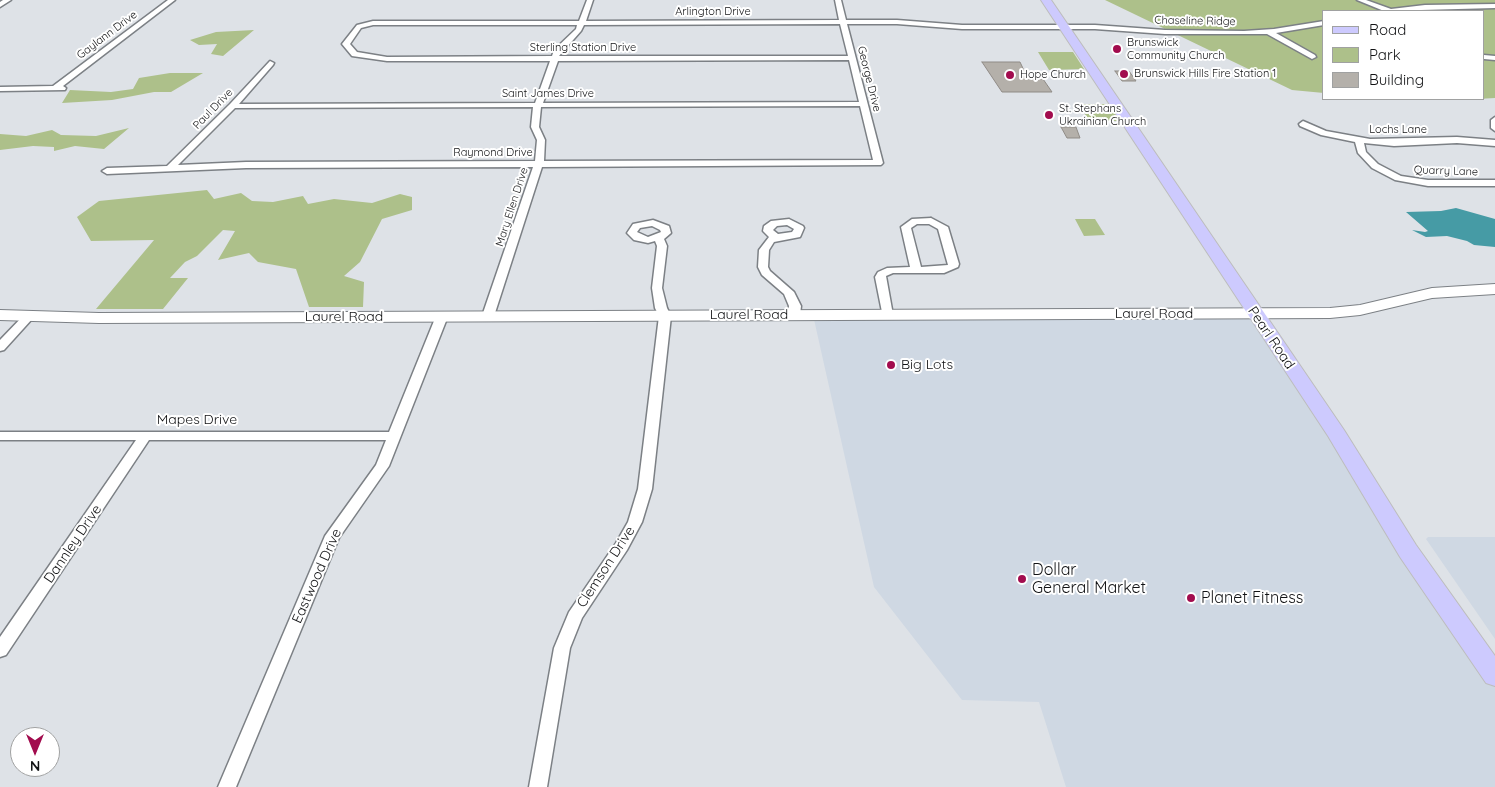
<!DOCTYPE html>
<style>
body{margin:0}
#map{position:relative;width:1495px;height:787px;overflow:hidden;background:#dee2e7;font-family:Quicksand,sans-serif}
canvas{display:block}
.legend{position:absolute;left:1322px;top:10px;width:162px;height:90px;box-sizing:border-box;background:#fff;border:1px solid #a0a1a1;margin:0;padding:6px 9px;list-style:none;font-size:15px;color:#121315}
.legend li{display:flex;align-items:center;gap:10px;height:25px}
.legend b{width:25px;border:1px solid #a0a1a1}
.north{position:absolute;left:10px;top:727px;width:50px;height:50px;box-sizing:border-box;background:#fff;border:1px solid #a0a1a1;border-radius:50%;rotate:180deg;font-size:14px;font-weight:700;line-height:20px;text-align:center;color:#121315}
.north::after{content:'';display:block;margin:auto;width:18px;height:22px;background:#a20c4e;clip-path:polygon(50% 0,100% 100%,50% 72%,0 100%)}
</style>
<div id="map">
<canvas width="1495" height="787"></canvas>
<ul class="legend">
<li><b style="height:6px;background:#cdcafe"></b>Road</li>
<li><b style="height:14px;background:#adc08a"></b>Park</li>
<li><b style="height:14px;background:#b4b0aa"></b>Building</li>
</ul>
<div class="north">N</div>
</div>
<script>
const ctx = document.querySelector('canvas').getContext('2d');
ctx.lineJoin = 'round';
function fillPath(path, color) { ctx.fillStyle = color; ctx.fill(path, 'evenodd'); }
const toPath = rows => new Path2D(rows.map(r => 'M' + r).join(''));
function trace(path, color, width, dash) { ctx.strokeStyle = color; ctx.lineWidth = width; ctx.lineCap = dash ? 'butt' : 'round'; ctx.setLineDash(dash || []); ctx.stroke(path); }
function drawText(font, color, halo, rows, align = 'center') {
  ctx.font = font + ' Quicksand,sans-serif'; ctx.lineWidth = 4; ctx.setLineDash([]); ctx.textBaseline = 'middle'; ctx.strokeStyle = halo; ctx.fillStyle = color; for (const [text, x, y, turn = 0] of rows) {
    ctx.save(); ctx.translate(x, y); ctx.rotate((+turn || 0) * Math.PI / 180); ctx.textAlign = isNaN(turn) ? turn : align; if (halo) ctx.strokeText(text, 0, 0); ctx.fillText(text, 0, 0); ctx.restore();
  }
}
const built = toPath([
 [1255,314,1495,676,1495,787,1066,787,1039,702,962,700,874,587,813,315],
 [1428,537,1495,537,1495,639,1426,539]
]);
const green = toPath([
 [1105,0,1495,0,1495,98,1477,99,1395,100,1384,99,1484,99,1484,11,1324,11,1324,93,1292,90],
 [254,30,223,56,211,54,217,44,199,45,190,40,216,32],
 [1038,52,1073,52,1084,69,1049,70],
 [170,73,203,73,171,92,154,92,112,100,62,103,70,90,111,92,133,89,139,78],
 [1079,104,1109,104,1121,121,1089,121],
 [129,128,104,149,75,146,54,151,54,147,33,146,0,150,0,134,26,136,52,130,61,135,96,136],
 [207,190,214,199,241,193,252,201,273,202,303,196,308,204,334,199,372,203,400,194,412,197,412,210,382,219,360,262,344,276,364,282,363,307,309,307,296,269,258,262,249,253,218,260,235,231,223,230,197,256,185,262,170,278,188,278,163,309,96,309,154,240,91,241,77,217,99,201],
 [1075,219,1095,219,1105,235,1084,236]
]);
const water = toPath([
 [1456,208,1495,219,1495,247,1474,245,1467,241,1447,236,1426,237,1412,230,1425,232,1428,231,1406,212,1441,211]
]);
const building = toPath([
 [982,62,1020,62,1028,79,1043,79,1052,92,1002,92,982,62],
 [1115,71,1129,71,1136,81,1122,81,1115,71],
 [1061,127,1076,127,1080,138,1067,138,1061,127]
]);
const street = toPath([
 [3,0,11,0,0,7,0,2,3,0],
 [168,0,175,0,63,86,66,88,65,90,0,91,0,87,53,86,168,0],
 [587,0,593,0,586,21,839,20,835,0,841,0,846,20,897,20,962,25,1095,25,1165,30,1244,31,1274,29,1324,21,1324,25,1276,33,1315,55,1316,57,1312,59,1267,34,1165,34,1095,29,962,29,897,24,847,24,883,163,881,165,542,167,494,316,488,319,482,316,533,167,246,168,107,174,102,171,107,168,167,166,230,104,270,61,274,63,273,65,239,104,535,103,550,61,387,61,352,56,342,44,357,25,373,21,579,21,587,0],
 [840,24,848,56,559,56,581,31,584,25,840,24],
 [373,25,577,25,576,29,554,50,552,56,387,57,357,52,350,44,361,28,373,25],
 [849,60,859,102,543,103,558,61,849,60],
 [860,106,873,160,544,161,545,140,539,127,541,107,860,106],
 [533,107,531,127,537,140,535,161,246,162,178,165,235,108,533,107],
 [1357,0,1366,0,1391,9,1425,5,1495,4,1495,8,1384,11,1357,0],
 [1484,55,1495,56,1495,60,1484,59,1484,55],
 [1495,117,1495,131,1491,128,1491,120,1495,117],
 [1303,121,1326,131,1370,139,1457,137,1495,140,1495,146,1457,143,1394,146,1364,143,1366,152,1378,164,1401,176,1428,180,1495,180,1495,186,1428,186,1395,180,1372,168,1358,153,1355,142,1321,135,1300,126,1299,124,1303,121],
 [931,218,948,227,959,264,958,267,944,273,893,273,886,276,893,315,887,318,883,317,875,277,878,272,887,268,910,267,901,227,912,219,931,218],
 [917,224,929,224,938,229,948,265,921,267,911,228,917,224],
 [789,219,803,226,804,228,801,235,800,237,774,242,769,250,768,267,770,271,794,292,801,306,800,315,794,318,788,315,789,306,784,294,762,275,758,267,759,250,769,237,763,231,764,226,771,221,789,219],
 [787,225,794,229,792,232,778,234,773,230,777,226,787,225],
 [653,220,669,226,671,233,664,239,667,246,662,288,667,308,671,316,652,489,642,522,627,550,582,618,570,648,547,787,529,787,554,648,569,612,616,543,628,522,638,489,659,316,655,308,652,288,657,246,655,241,648,243,634,240,627,233,633,224,653,220],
 [652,226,660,230,661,232,648,237,637,232,640,228,652,226],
 [29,313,33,314,35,316,33,318,4,350,0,351,0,340,25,314,29,313],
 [442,313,448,316,389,466,339,538,236,787,218,787,325,536,376,465,386,440,149,440,6,655,0,657,0,637,136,440,0,440,0,432,389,432,436,316,442,313]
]);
const secondary = toPath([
 [1495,284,1495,294,1432,298,1360,315,1330,318,99,323,0,320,0,310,99,313,1330,308,1360,305,1432,288,1495,284]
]);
const primary = toPath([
 [1041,0,1051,0,1344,430,1416,545,1495,656,1495,686,1486,683,1400,557,1328,436,1041,0]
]);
const markers = [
 [1117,49,5,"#a20c4e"],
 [1124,74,5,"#a20c4e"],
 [1010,75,5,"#a20c4e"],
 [1049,115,5,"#a20c4e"],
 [891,365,5,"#a20c4e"],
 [1022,579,5,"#a20c4e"],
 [1191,598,5,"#a20c4e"]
];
const farStreetnames = [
 ["Arlington Drive",713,12],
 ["Chaseline Ridge",1195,21,1],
 ["Gaylann Drive",107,35,-37],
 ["Sterling Station Drive",583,48],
 ["George Drive",869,79,76],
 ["Saint James Drive",548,94],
 ["Paul Drive",213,109,-46],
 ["Lochs Lane",1398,130],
 ["Raymond Drive",493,153],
 ["Quarry Lane",1446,171,2],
 ["Mary Ellen Drive",512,207,-72]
];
const farPoinames = [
 ["Brunswick",1127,43],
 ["Community Church",1127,56],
 ["Brunswick Hills Fire Station 1",1134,74],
 ["Hope Church",1020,75],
 ["St. Stephans",1059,109],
 ["Ukrainian Church",1059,122]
];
const streetNames = [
 ["Laurel Road",1154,314],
 ["Laurel Road",749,315],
 ["Laurel Road",344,317],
 ["Pearl Road",1271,338,56],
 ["Mapes Drive",197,420],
 ["Dannley Drive",73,544,-56],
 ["Clemson Drive",606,567,-57],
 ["Eastwood Drive",317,576,-66]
];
const poiNames = [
 ["Big Lots",901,365]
];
const nearPoinames = [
 ["Dollar",1032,570],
 ["General Market",1032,588],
 ["Planet Fitness",1201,598]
];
fillPath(built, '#cfd8e3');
fillPath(green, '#adc08a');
fillPath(water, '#469ba5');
fillPath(building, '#b4b0aa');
trace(building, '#8f8b86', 1);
trace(street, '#7c8085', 3);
trace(secondary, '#7c8085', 2);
trace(primary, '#bdbdbd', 2);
fillPath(street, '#fff');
fillPath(secondary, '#fff');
fillPath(primary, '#cdcafe');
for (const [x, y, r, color] of markers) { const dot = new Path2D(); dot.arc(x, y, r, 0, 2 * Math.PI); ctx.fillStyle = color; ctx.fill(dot); trace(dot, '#fff', 2); }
drawText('11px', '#121315', '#fff', farStreetnames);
drawText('11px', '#121315', '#fff', farPoinames, 'left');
drawText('14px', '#121315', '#fff', streetNames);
drawText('14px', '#121315', '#fff', poiNames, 'left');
drawText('16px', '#121315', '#fff', nearPoinames, 'left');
</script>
